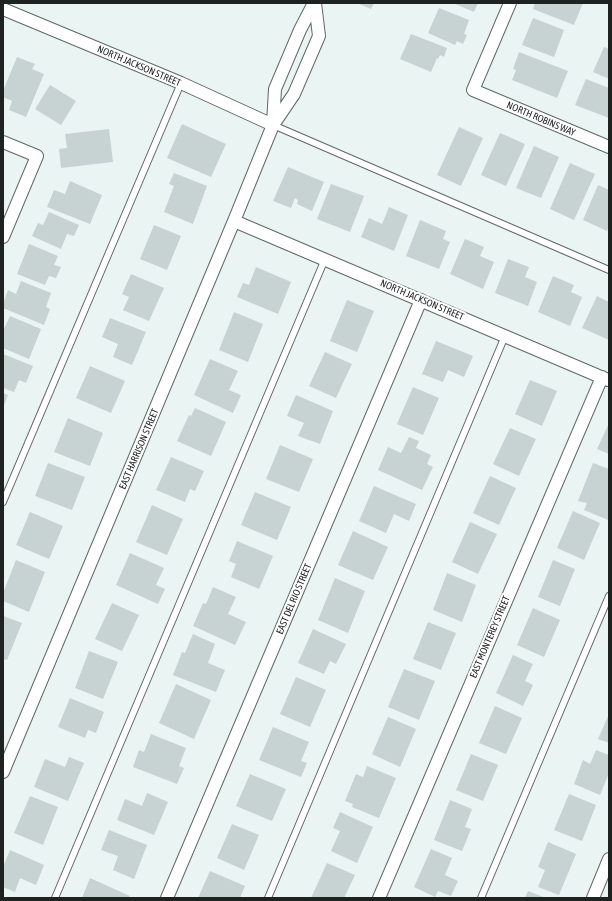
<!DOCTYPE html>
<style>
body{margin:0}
#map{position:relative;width:612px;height:901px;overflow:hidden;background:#eaf4f2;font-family:"Asap Condensed",sans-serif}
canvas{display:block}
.frame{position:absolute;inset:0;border:4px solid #1e2221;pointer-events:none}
</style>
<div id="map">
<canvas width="612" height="901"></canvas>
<div class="frame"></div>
</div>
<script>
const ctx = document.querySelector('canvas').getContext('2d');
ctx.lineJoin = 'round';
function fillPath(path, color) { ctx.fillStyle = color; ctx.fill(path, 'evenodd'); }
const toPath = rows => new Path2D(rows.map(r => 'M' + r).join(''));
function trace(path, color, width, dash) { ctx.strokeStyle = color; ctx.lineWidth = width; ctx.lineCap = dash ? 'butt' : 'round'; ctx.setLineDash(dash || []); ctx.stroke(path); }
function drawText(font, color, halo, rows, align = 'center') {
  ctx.font = font + ' "Asap Condensed",sans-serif'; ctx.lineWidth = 4; ctx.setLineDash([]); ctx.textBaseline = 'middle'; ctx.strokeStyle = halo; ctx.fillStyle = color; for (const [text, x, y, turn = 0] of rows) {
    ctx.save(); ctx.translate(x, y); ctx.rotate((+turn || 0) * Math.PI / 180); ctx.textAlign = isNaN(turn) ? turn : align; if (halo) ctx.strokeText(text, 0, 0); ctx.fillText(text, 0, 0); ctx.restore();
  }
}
const building = toPath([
 [357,3,374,3,371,9],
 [453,3,478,3,474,12],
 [535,3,583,3,574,25,533,9],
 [439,8,469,20,464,34,467,35,463,44,457,41,455,45,428,33],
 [533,18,564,30,554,57,522,45],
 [411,34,447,48,444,57,440,55,438,59,437,58,431,72,400,59],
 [604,47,609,49,609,79,593,72],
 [519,52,568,71,557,98,512,80,516,70,513,69],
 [17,57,35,64,32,69,44,74,26,117,9,110,12,101,3,97,3,91],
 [586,79,609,88,609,118,575,105],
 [50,85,76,101,61,125,35,109],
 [182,124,226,144,211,177,167,158],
 [459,127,483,138,461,186,437,175],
 [109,129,113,162,61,168,59,149,67,148,65,134],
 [500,133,525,144,506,186,481,175],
 [534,146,559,157,541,198,516,188],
 [570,163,595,174,574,220,550,209],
 [288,167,324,182,312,211,297,204,298,200,295,198,291,208,273,201],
 [174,173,207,186,193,224,164,212,174,186,169,184],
 [70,181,102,195,90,224,47,207,54,190,65,194],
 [331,184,364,196,350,232,317,219],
 [598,185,609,190,609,226,607,231,583,220],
 [389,207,408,215,394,251,361,237,369,218,382,224],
 [49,212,79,225,74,236,67,234,61,249,32,236,38,223,43,225],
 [420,220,446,231,443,239,450,242,439,269,406,256],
 [154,225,181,236,167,270,140,259],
 [465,239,484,247,480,256,494,262,483,289,450,274],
 [29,244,58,256,54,265,61,267,56,278,49,276,45,285,17,274],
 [508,259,529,267,525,277,537,282,528,306,495,293],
 [256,267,291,282,278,314,237,297,243,283,249,285],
 [131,274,164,288,149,321,123,310,129,297,122,294],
 [553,276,574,285,571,292,582,297,570,326,538,312],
 [21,281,51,293,46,307,50,309,44,325,3,308,3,304,8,290,16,294],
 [597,296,609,302,609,340,582,328],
 [347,300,374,311,357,352,330,341],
 [234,312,263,324,248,362,219,350],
 [10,316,41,329,29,359,3,348,3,329,4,329],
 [110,318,146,332,132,365,113,357,118,344,102,337],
 [436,341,473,356,464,377,448,370,443,382,422,374],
 [325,352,352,364,336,398,309,386],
 [3,354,33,366,26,383,19,380,14,392,3,388],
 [210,359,238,371,229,390,241,395,233,413,194,395],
 [90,366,125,381,111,413,76,398],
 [530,380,557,391,542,426,515,414],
 [413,387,439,398,423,435,397,424],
 [3,393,8,395,3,408],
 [296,395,333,411,320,444,298,436,304,423,287,416],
 [195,408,226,422,211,456,177,441,189,415,191,416],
 [68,418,103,433,90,466,54,452],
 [609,423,609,454,597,449],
 [510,428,536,439,519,476,493,464],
 [409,437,419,441,416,448,431,455,427,464,433,467,422,490,378,470,388,447,401,453],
 [280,445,313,459,299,492,266,479],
 [171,457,204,471,195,491,190,489,185,502,156,490],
 [48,463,85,477,72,510,35,496],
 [593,463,609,469,608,520,584,510,587,503,578,501],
 [490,476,516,488,499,525,473,513],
 [374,486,416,504,409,521,394,514,386,533,359,521],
 [255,492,291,507,277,540,241,525],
 [152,505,183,519,167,555,136,542],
 [573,511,600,523,584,560,557,548],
 [30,512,63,526,49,559,16,545],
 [470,522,497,534,478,574,452,562],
 [353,531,388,547,373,580,338,565],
 [237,541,273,556,259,589,231,577,236,564,229,561],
 [130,553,164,568,156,585,165,589,158,604,116,585],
 [16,560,45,572,29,612,3,601,3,593],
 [553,560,575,569,560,606,538,597],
 [447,573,476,585,462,622,433,610],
 [335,578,365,591,348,633,318,620],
 [213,587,236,597,228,614,246,622,235,645,193,626,203,603,206,604],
 [112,603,139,615,122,651,95,639],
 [533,608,560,620,544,657,517,645],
 [3,616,22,623,7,660,3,659],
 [428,622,456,633,441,670,413,659],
 [313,629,346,644,336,664,330,661,324,674,298,663],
 [193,634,215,644,208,663,225,670,216,692,173,675,182,652,185,653],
 [89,651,118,662,103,699,75,688],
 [513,655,533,664,525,681,533,685,523,706,496,693],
 [404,669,435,681,419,720,388,707],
 [296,677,326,690,310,727,280,714],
 [176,684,211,700,194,739,159,723],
 [70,698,104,712,96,733,88,730,85,738,58,727],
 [495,706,522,718,506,754,479,743],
 [609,714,609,743,598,739],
 [388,717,416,729,400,767,372,754],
 [273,727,309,742,301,761,307,763,301,777,259,760],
 [151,734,186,748,179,766,184,768,177,784,133,767,139,750,144,752],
 [596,750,609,755,609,773,600,795,574,784,583,760,590,764],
 [471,754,498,765,483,801,456,790],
 [69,757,84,763,68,801,34,787,45,759,65,767],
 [367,766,396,778,379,818,352,807,353,804,345,801,356,774,363,777],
 [250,774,286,789,272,821,236,806],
 [147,793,168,802,154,835,117,820,125,799,142,806],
 [569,794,596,805,582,841,554,830],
 [30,796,58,807,43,845,14,833],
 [450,800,472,809,465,827,471,829,462,851,434,840],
 [340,812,373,827,357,863,331,851,340,831,333,828],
 [232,824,259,835,244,870,217,858],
 [109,830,147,845,134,879,113,870,118,856,101,850],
 [548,842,576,854,559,895,538,887,545,870,538,867],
 [431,849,452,858,445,875,458,881,451,896,438,891,435,897,414,887],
 [10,850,44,865,36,885,20,878,15,892,3,887,3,867],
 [327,863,355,875,344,898,311,898],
 [210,871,245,886,240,898,198,898],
 [90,878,130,896,128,898,82,898],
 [528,891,546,898,525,898]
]);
const lane = toPath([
 [273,125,609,270],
 [3,502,181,83],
 [55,898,325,259],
 [268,898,505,336],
 [481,898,609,596]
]);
const street = toPath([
 [510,3,473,90,609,147],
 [3,9,181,83,273,125],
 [273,124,275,89,300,30,314,3],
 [3,142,37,156,3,237],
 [234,221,608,380],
 [3,772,234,221,273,125,294,94,319,36,315,3],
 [167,898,421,300],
 [379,898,602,377],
 [593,898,609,859]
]);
const streetNames = [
 ["NORTH JACKSON STREET",139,66,23],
 ["NORTH ROBINS WAY",541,119,23],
 ["NORTH JACKSON STREET",422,300,23],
 ["EAST HARRISON STREET",139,449,-67],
 ["EAST DEL RIO STREET",294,599,-67],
 ["EAST MONTEREY STREET",490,637,-67]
];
fillPath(building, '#c7d2d3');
trace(lane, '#5f6866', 8);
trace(street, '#5f6866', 14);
trace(lane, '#fff', 6);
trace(street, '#fff', 12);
drawText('10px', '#1e2221', '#fff', streetNames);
</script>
